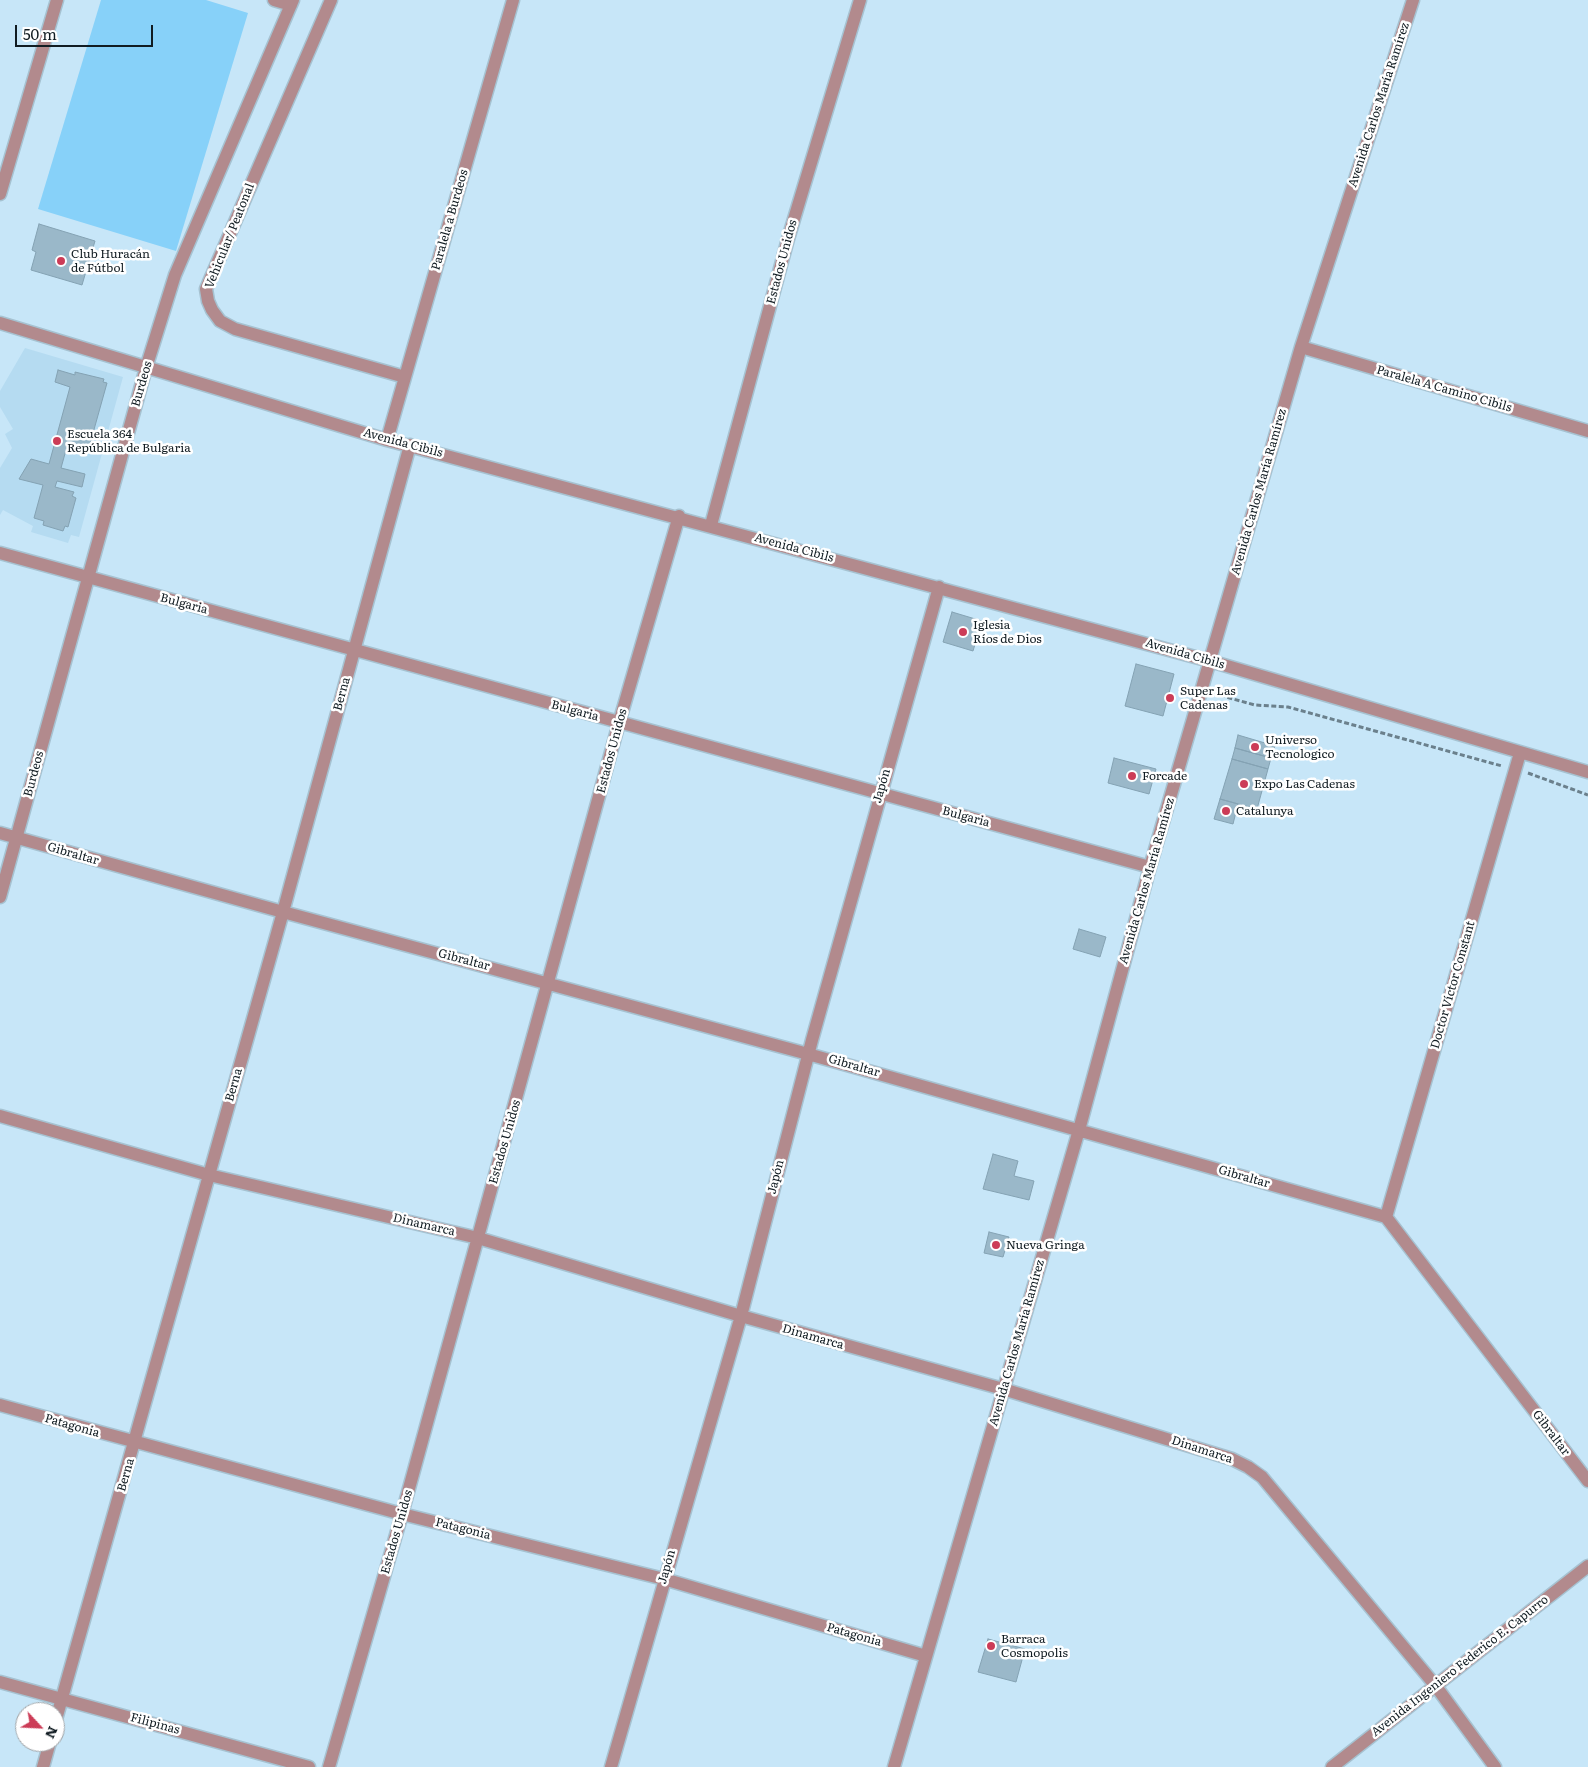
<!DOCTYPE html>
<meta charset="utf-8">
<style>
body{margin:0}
#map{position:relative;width:1588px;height:1767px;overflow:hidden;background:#c7e6f8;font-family:Literata,serif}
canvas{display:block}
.north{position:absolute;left:15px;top:1702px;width:50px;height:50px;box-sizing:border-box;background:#fff;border:1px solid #a0a4a7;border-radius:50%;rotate:115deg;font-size:14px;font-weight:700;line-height:20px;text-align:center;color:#111c22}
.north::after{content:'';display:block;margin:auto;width:18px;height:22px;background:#cc3c57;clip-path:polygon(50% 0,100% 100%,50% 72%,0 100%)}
.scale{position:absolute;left:15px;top:25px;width:138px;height:22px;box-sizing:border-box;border:2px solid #111c22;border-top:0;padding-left:6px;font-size:15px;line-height:18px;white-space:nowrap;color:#111c22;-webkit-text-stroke:4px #fff;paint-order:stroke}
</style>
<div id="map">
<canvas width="1588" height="1767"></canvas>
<div class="north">N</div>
<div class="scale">50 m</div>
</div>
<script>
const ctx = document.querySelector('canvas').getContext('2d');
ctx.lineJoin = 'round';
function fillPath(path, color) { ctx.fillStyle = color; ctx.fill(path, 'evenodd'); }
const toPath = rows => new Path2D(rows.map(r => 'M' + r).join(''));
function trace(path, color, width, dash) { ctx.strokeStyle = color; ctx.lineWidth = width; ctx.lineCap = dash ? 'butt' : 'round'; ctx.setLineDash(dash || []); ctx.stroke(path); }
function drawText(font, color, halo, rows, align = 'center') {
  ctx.font = font + ' Literata,serif'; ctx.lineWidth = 5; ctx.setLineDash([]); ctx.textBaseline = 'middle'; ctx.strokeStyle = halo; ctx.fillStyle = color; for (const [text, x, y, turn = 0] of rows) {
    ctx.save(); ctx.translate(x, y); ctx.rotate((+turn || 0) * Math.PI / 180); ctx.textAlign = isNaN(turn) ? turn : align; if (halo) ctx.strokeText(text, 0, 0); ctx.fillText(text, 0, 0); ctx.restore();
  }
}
const built = toPath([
 [25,348,123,377,79,537,71,535,68,543,31,532,33,526,3,510,0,515,0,468,12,448,5,434,13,429,0,407,0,391]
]);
const green = toPath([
 [101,0,206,0,248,13,176,251,38,209]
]);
const building = toPath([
 [39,224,95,241,82,285,31,270,36,252,32,250,39,224],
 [58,370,75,375,75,372,104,379,103,382,107,383,88,451,85,451,84,455,66,450,61,468,85,474,82,487,57,481,55,487,74,492,72,496,76,498,68,527,65,526,63,531,43,525,44,521,34,518,43,485,19,479,31,459,49,464,70,387,55,382,58,370],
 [952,612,982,621,973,651,943,642,952,612],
 [1136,664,1174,674,1163,716,1125,706,1136,664],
 [1238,735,1275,746,1271,758,1235,748,1238,735],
 [1235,748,1271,758,1268,769,1232,759,1235,748],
 [1114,758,1156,769,1149,794,1108,783,1114,758],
 [1232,759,1268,769,1257,809,1220,799,1232,759],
 [1220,799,1238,804,1233,824,1214,819,1220,799],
 [1079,929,1106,937,1100,957,1073,949,1079,929],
 [993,1154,1018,1161,1014,1176,1034,1181,1029,1200,983,1189,993,1154],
 [989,1232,1009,1237,1003,1257,984,1253,989,1232],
 [988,1639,1025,1649,1016,1682,978,1672,988,1639]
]);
const path = toPath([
 [1215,689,1226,697,1255,705,1288,707,1502,766],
 [1528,773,1588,795]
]);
const minor = toPath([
 [274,0,291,5],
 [331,0,206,289,208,301,212,310,220,321,235,329,405,377],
 [0,194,57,0],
 [0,323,387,440,1210,661,1588,772],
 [1301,347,1588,431],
 [387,440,513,0],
 [711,525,788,239,860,0],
 [0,553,1150,867],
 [0,833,283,912,808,1054,1386,1217,1588,1481],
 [0,897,146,368,175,275,293,0],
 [0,1116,209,1175,478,1238,741,1316,1003,1389,1232,1459,1248,1467,1262,1477,1435,1685,1495,1767],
 [1386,1217,1520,753],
 [0,1405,402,1514,664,1579,926,1656],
 [0,1682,309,1767],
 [55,1723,283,912,410,445],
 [43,1767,50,1742],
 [329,1767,402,1514,619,723,679,516],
 [611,1767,741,1316,812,1040,939,587],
 [894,1767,1079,1130,1150,867,1301,347,1413,0],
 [1332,1767,1588,1566]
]);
const markers = [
 [61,261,5,"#cc3c57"],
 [57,441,5,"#cc3c57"],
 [963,632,5,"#cc3c57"],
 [1170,698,5,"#cc3c57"],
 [1255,747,5,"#cc3c57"],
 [1132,776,5,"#cc3c57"],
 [1244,784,5,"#cc3c57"],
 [1226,811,5,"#cc3c57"],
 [996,1245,5,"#cc3c57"],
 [991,1646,5,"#cc3c57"]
];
const streetNames = [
 ["Avenida Carlos María Ramírez",1379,105,-72],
 ["Paralela a Burdeos",450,220,-74],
 ["Vehicular/ Peatonal",230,236,-68],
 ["Estados Unidos",782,262,-75],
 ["Burdeos",142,384,-74],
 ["Paralela A Camino Cibils",1444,389,16],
 ["Avenida Cibils",403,443,15],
 ["Avenida Carlos María Ramírez",1259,492,-74],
 ["Avenida Cibils",794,548,15],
 ["Bulgaria",184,604,15],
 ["Avenida Cibils",1185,654,16],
 ["Berna",342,694,-75],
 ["Bulgaria",575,711,15],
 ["Estados Unidos",612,751,-75],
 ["Burdeos",34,774,-75],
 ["Japón",882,786,-74],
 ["Bulgaria",966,817,15],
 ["Gibraltar",73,854,16],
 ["Avenida Carlos María Ramírez",1147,881,-74],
 ["Gibraltar",464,960,15],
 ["Doctor Víctor Constant",1453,985,-74],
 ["Gibraltar",854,1066,16],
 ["Berna",234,1085,-74],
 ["Estados Unidos",505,1142,-74],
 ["Japón",776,1177,-76],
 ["Gibraltar",1244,1177,16],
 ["Dinamarca",424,1225,13],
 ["Dinamarca",813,1337,16],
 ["Avenida Carlos María Ramírez",1017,1343,-74],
 ["Patagonia",72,1426,16],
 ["Gibraltar",1551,1433,53],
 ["Dinamarca",1202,1450,18],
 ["Berna",126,1475,-74],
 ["Patagonia",463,1529,14],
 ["Estados Unidos",397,1532,-74],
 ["Japón",667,1567,-74],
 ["Patagonia",854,1635,16],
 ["Avenida Ingeniero Federico E. Capurro",1460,1666,-38],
 ["Filipinas",155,1724,15]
];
const poiNames = [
 ["Club Huracán",71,254],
 ["de Fútbol",71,268],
 ["Escuela 364",67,434],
 ["República de Bulgaria",67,448],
 ["Iglesia",973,625],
 ["Ríos de Dios",973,639],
 ["Super Las",1180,691],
 ["Cadenas",1180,705],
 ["Universo",1265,740],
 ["Tecnologico",1265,754],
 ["Forcade",1142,776],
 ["Expo Las Cadenas",1254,784],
 ["Catalunya",1236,811],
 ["Nueva Gringa",1006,1245],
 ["Barraca",1001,1639],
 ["Cosmopolis",1001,1653]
];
fillPath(built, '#b5dbf1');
fillPath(green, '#87d1f9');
fillPath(building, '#9ab8c9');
trace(building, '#84a2b3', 1);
trace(minor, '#a6c2d1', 15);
trace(path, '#6b808c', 3, [5, 2.5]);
trace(minor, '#b28a8d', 12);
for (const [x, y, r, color] of markers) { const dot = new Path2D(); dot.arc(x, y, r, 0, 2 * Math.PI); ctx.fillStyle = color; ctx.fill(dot); trace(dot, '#fff', 2); }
drawText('12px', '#111c22', '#fff', streetNames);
drawText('12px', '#111c22', '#fff', poiNames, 'left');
</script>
